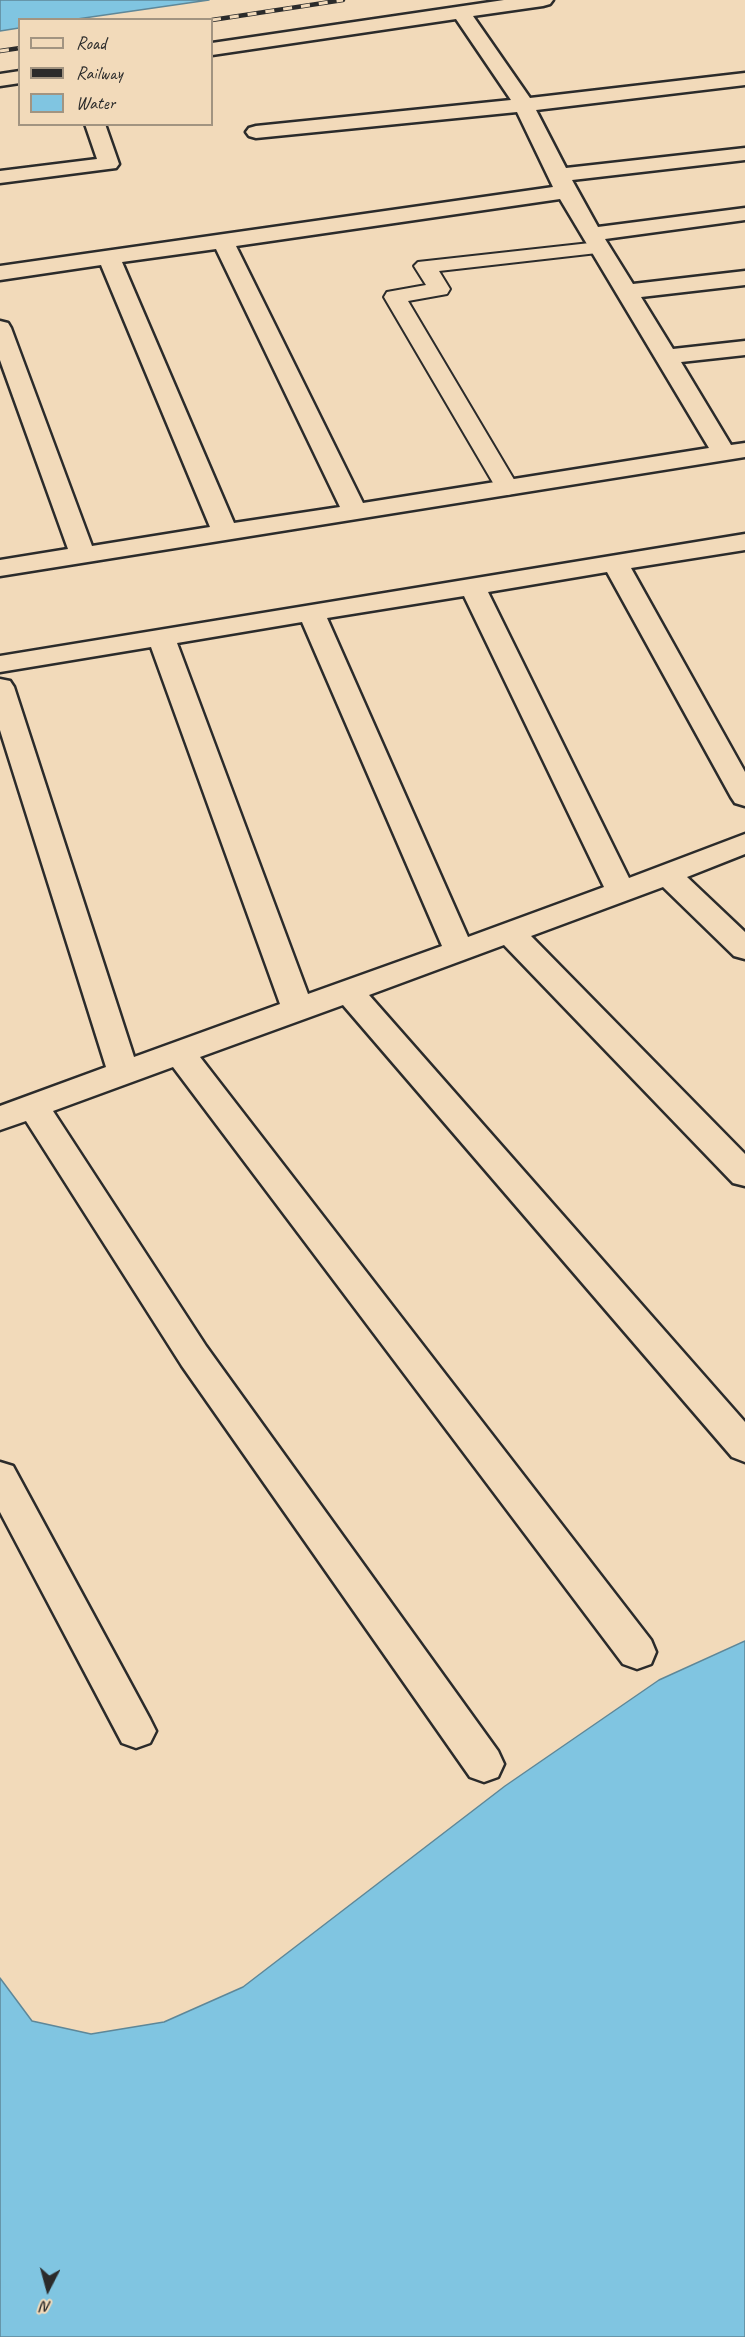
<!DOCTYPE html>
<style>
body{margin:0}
#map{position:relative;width:745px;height:2337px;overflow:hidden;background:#f2daba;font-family:Caveat,sans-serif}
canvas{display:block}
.legend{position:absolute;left:18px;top:18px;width:195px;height:108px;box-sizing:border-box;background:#f2daba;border:2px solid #a29481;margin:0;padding:8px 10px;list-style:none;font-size:18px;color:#2b2b2b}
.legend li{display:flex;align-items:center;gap:12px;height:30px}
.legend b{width:30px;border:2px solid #a29481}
.north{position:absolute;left:18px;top:2259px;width:60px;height:60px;-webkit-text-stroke:4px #f2daba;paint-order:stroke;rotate:186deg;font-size:16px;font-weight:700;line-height:24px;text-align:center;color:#2b2b2b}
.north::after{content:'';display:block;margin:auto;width:21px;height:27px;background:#2b2b2b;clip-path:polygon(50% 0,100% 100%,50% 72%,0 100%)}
</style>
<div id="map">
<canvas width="745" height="2337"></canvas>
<ul class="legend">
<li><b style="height:8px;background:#f2daba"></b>Road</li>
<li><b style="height:8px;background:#2b2b2b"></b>Railway</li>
<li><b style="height:16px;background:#80c5e1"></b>Water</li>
</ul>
<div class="north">N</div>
</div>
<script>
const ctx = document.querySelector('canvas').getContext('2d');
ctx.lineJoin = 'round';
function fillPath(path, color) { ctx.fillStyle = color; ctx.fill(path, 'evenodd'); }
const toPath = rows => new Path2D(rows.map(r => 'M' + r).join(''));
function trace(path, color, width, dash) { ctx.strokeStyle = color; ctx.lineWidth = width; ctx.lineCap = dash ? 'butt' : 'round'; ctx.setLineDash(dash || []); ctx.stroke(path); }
const water = toPath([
 [0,0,209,0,77,19,20,20,19,28,0,31,0,0],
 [745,1641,745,2337,0,2337,0,1978,32,2021,91,2034,164,2022,243,1987,505,1786,659,1680,745,1641]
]);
const service = toPath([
 [599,242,606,244,609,248,606,252,439,271,450,289,447,294,408,301,519,488,515,493,507,495,499,493,384,297,387,292,426,285,414,266,418,262,599,242]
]);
const minor = toPath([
 [504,0,553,0,550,4,543,6,473,16,530,98,745,73,745,85,536,110,566,168,745,148,745,160,572,180,598,227,745,208,745,220,605,239,633,284,745,271,745,285,641,297,673,349,745,341,745,355,681,362,731,445,745,443,745,457,0,576,0,560,68,549,0,360,0,321,8,323,11,328,92,546,210,527,101,265,0,280,0,266,553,187,517,112,256,138,249,136,246,132,249,128,256,126,511,100,456,19,212,55,212,43,504,0],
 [560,199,709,448,363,503,236,246,560,199],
 [216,249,340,507,234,523,122,262,216,249],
 [20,71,20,83,0,86,0,74,20,71],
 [85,124,105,124,119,164,116,168,0,183,0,171,97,159,85,124],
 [745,534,745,550,631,568,745,772,745,806,735,803,731,797,607,572,488,592,629,878,745,834,745,854,687,877,745,932,745,959,734,956,663,887,531,936,745,1154,745,1186,733,1183,504,945,369,995,745,1422,745,1462,732,1457,343,1005,200,1057,651,1640,656,1652,651,1664,637,1669,623,1664,173,1067,53,1111,206,1346,498,1751,504,1764,498,1777,484,1782,470,1777,182,1366,26,1121,0,1130,0,1106,106,1067,0,730,0,679,10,681,14,687,134,1057,280,1004,151,647,0,672,0,656,745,534],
 [464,596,604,887,468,937,327,618,464,596],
 [302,622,442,946,308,994,177,643,302,622],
 [0,1462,13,1466,150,1719,156,1731,150,1743,136,1748,122,1743,0,1512,0,1462]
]);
const rail = toPath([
 [212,20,343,0],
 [0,51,20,48]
]);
fillPath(water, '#80c5e1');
trace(water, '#5e8798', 1.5);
trace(service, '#2b2b2b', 4);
trace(minor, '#2b2b2b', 5);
fillPath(service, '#f2daba');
fillPath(minor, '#f2daba');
trace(rail, '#2b2b2b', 4.5);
trace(rail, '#f2daba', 3, [9]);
</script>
